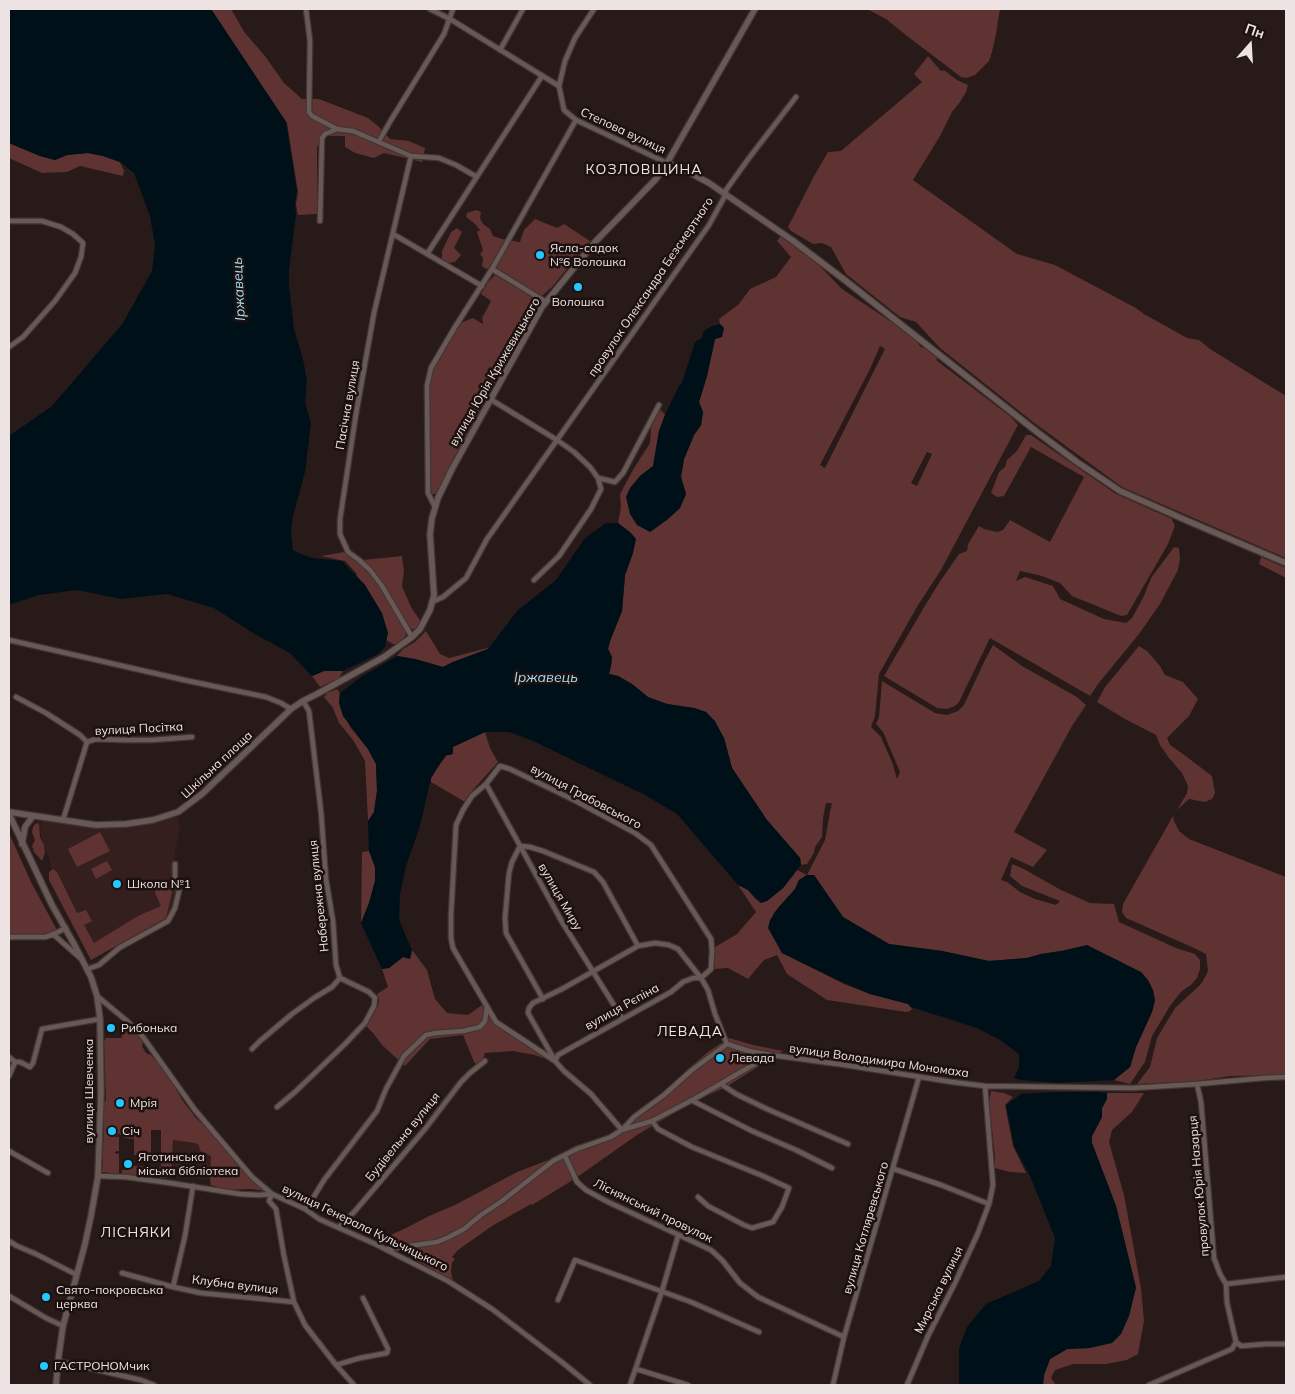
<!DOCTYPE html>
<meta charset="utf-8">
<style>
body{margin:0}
#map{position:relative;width:1295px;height:1394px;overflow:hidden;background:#271a18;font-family:Mulish,sans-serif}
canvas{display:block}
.frame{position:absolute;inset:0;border:10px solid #ece3e2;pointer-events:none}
.north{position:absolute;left:1225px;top:20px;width:50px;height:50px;-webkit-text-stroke:4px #1d1110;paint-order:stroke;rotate:19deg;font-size:14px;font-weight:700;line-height:20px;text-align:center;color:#ece3e2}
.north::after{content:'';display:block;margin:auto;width:18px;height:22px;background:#ece3e2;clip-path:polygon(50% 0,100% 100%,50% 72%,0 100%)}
</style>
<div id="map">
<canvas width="1295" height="1394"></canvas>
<div class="frame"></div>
<div class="north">Пн</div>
</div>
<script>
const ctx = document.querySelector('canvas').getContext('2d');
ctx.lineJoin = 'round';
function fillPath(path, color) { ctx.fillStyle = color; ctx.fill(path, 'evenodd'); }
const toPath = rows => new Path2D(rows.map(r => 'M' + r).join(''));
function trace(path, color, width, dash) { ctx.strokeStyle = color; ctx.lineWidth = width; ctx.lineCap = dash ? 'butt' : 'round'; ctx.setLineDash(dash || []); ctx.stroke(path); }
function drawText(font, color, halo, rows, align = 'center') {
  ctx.font = font + ' Mulish,sans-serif'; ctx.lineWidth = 5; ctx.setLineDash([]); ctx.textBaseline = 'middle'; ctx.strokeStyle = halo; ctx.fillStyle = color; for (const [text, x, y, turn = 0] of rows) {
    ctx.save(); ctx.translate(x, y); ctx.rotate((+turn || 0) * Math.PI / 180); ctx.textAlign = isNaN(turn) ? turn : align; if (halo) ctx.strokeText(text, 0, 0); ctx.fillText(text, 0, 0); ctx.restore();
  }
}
const built = toPath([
 [176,815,180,825,173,865,177,890,173,909,167,916,97,955,53,875,49,858,41,837,40,827,42,820,96,828,127,826],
 [173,1140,212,1144,210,1179,171,1177]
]);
const green = toPath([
 [211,9,231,9,245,33,265,56,284,83,302,99,319,99,350,111,368,118,379,127,390,139,409,141,425,148,422,162,384,153,374,158,355,153,345,147,345,136,325,136,317,147,317,214,298,215,296,204,298,192,287,123],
 [867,9,1000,9,996,34,992,52,989,61,975,75,966,78,961,77,907,36,886,19],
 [928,56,941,71,944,70,957,80,968,85,966,92,960,102,952,112,940,136,913,180,1017,254,1055,265,1136,308,1144,314,1187,338,1199,340,1210,349,1286,396,1286,558,1122,487,1033,422,940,348,916,322,900,317,846,274,831,247,822,243,813,244,791,231,788,227,814,176,828,152,841,151,922,82,914,74],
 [9,143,40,156,55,160,67,155,88,153,103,156,120,162,124,171,123,176,80,166,67,172,42,173,9,158],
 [476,210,481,212,480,218,483,224,490,229,493,236,502,239,520,242,524,230,535,219,557,228,564,224,590,241,552,287,542,296,496,268,490,268,486,269,482,266,483,258,480,254,483,250,477,232,480,230,474,223,466,217,467,213],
 [457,228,462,232,454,248,461,255,455,262,449,263,442,259,442,251,451,232],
 [781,236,812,258,842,289,896,325,898,324,916,338,919,345,922,348,925,346,937,355,938,358,936,360,1011,417,1018,425,941,570,918,605,879,674,875,716,871,727,881,737,892,762,897,779,900,772,883,732,876,724,879,717,882,681,935,713,947,715,958,711,964,705,984,662,993,645,1022,666,1077,697,1086,705,1072,726,1014,832,1047,850,1033,867,1011,857,1001,880,1007,882,1020,892,1035,899,1056,905,1060,901,1022,886,1010,876,1012,864,1024,869,1061,890,1090,903,1114,904,1119,922,1176,948,1195,954,1200,960,1200,969,1197,978,1192,984,1181,992,1170,1006,1152,1036,1145,1062,1130,1084,1114,1080,1130,1067,1136,1047,1152,1012,1155,1000,1121,962,1104,954,1061,951,1041,954,1027,958,989,961,942,951,889,944,843,917,814,875,807,875,799,880,795,889,773,914,782,953,844,984,870,994,908,1004,912,1009,910,1011,906,1012,827,1000,787,974,777,955,764,960,748,979,728,968,714,969,715,947,737,934,756,912,738,885,748,890,756,899,767,901,783,888,797,870,807,875,825,840,830,812,832,803,826,803,823,818,822,837,815,847,814,853,807,864,801,865,800,858,767,820,732,768,724,738,706,712,694,708,667,704,648,697,632,684,618,676,609,674,611,666,612,657,608,649,610,641,622,611,625,575,633,553,631,533,618,523,621,507,620,494,634,468,650,443,651,428,655,417,661,410,665,415,659,431,653,466,640,476,650,532,668,519,680,508,686,494,681,477,684,459,694,435,701,425,703,412,699,402,707,376,715,339,724,328,720,324,719,319,739,304,750,289,776,277,791,257,777,241],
 [880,346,885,349,825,468,820,465,870,369],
 [927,452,932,454,917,486,911,483],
 [495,275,539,301,537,306,518,339,511,345,513,350,511,353,452,461,437,494,431,494,430,489,428,386,435,365,458,324,473,318,483,324,482,318,491,301,481,294,488,282],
 [1026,435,1031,435,1116,494,1172,519,1175,526,1168,544,1127,615,1121,616,1072,596,1060,583,1042,576,1020,571,1016,581,1025,577,1053,586,1060,599,1104,619,1126,623,1132,618,1144,596,1151,578,1174,547,1179,548,1180,559,1178,570,1160,604,1139,634,1098,684,1090,696,990,638,959,702,955,706,947,709,937,708,884,676,923,609,939,583,959,554,967,551,968,544,979,526,984,529,997,532,1003,530,1010,520,1050,542,1084,477,1031,447,1004,496,997,497,991,493,999,472,1005,467,1007,460,1017,451],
 [344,552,363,567,366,571,370,573,385,595,405,629,406,635,403,639,397,644,393,644,386,640,387,633,365,585,356,576,357,574,345,561,321,556],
 [402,556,404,571,402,586,411,607,421,622,416,629,412,629,409,627,381,580,373,569,363,560],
 [1261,557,1286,568,1286,578,1259,564],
 [426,631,440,654,449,658,487,648,488,649,453,662,443,667,415,659,397,656,403,649,415,642],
 [1139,646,1147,651,1160,666,1165,675,1183,682,1198,699,1189,716,1167,738,1170,745,1183,754,1212,776,1215,793,1212,799,1205,802,1189,799,1177,810,1187,793,1188,786,1182,773,1169,758,1160,745,1156,735,1125,719,1097,702,1105,687],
 [324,671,343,671,339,678,320,687,312,676],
 [337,689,340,693,339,703,350,727,368,749,376,764,377,791,374,812,368,821,365,761,353,740,339,723,333,708,324,697,327,693],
 [485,732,490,748,498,762,472,791,465,802,431,782,431,778,437,768,453,747],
 [1173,816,1174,821,1179,831,1189,839,1286,877,1286,1075,1230,1076,1198,1081,1137,1084,1150,1067,1157,1038,1175,1008,1199,986,1203,981,1208,971,1206,954,1194,948,1126,918,1122,912,1123,904],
 [39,823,40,837,44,845,45,853,42,861,34,852,32,846,35,840,32,832,33,827,35,824],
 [100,832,110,851,77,867,68,849],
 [9,833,31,882,58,932,52,935,9,937],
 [369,851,375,867,375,881,369,903,361,923,362,852],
 [107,861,112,870,96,879,91,869],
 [53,869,57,872,77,913,86,910,92,921,84,925,94,943,138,916,161,906,155,893,157,889,164,886,169,886,173,888,166,918,91,960,49,880,49,872],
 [412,950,427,970,435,999,447,1013,468,1015,482,1005,497,1021,513,1032,526,1038,554,1059,554,1062,535,1055,513,1051,485,1053,483,1060,476,1064,474,1062,463,1035,430,1039,405,1066,383,1046,373,1033,367,1027,367,1023,378,1006,379,1000,377,994,388,987,382,969,389,968,403,957,410,958],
 [124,1026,128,1026,132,1028,143,1040,142,1046,146,1053,151,1055,166,1072,183,1101,196,1118,205,1126,250,1178,263,1187,266,1191,251,1189,225,1190,211,1185,210,1179,211,1156,200,1151,199,1145,195,1143,173,1140,171,1177,165,1178,141,1176,139,1178,135,1177,133,1175,122,1174,122,1170,127,1170,128,1166,161,1167,161,1130,151,1130,151,1155,134,1155,134,1139,124,1138,123,1135,120,1135,120,1133,114,1137,119,1137,119,1151,117,1151,114,1153,119,1154,119,1174,102,1172,103,1160,102,1158,104,1129,104,1102,106,1100,104,1041,106,1038,122,1038,121,1029],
 [729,1038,753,1045,783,1051,726,1087,691,1103,637,1135,573,1180,532,1205,531,1204,492,1226,458,1250,452,1257,455,1259,452,1263,451,1270,452,1278,454,1280,444,1276,400,1251,378,1236,384,1238,406,1228,429,1216,455,1205,517,1172,559,1156,574,1146,609,1135,634,1115,650,1104,688,1069,708,1052],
 [991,1091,1004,1093,1013,1097,1005,1105,1013,1146,1026,1173,1010,1172,995,1168,995,1156,989,1103],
 [1107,1093,1144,1093,1132,1112,1112,1130,1109,1142,1124,1195,1141,1288,1144,1321,1138,1354,1127,1360,1106,1364,1073,1364,1055,1370,1051,1378,1056,1385,1043,1385,1044,1375,1050,1359,1067,1349,1090,1348,1136,1288,1116,1206,1092,1143,1092,1136,1102,1117,1102,1108,1107,1099]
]);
const water = toPath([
 [9,9,211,9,286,122,297,191,295,204,296,215,289,270,289,286,294,329,303,359,307,381,305,403,311,423,305,472,293,516,291,533,293,550,301,554,312,558,342,561,365,585,382,613,388,633,385,647,378,654,343,671,324,671,312,676,290,653,253,633,214,608,167,594,121,599,77,590,39,595,9,605,9,436,52,406,123,323,152,271,155,245,150,216,134,173,120,162,103,156,88,153,67,155,55,160,40,156,9,143],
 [720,324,724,328,722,337,715,339,707,376,699,402,703,412,701,425,694,435,684,459,681,477,686,494,680,508,668,519,650,532,637,525,630,514,626,497,630,488,640,476,653,466,659,431,665,415,679,386,682,383,695,342,702,338,703,332,712,326],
 [606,523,618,523,631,533,636,539,633,553,625,575,622,611,610,641,608,649,612,657,611,666,609,674,618,676,632,684,648,697,667,704,694,708,706,712,715,721,724,738,732,768,767,820,800,858,801,865,783,888,767,901,761,903,756,899,748,890,738,885,677,814,645,795,531,740,509,732,485,732,453,747,453,753,451,755,447,755,445,756,431,778,420,826,406,866,400,894,399,920,412,950,410,959,403,957,389,968,382,969,361,923,369,903,375,881,375,867,369,851,368,821,374,812,377,791,376,764,368,749,343,716,339,703,340,693,361,677,397,656,415,659,443,667,453,662,488,649,517,611,556,580,585,538],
 [807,875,814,875,843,917,889,944,942,951,989,961,1027,958,1041,954,1061,951,1087,945,1141,972,1148,980,1153,990,1155,1000,1152,1012,1136,1047,1130,1067,1114,1080,1058,1083,1021,1080,1014,1078,1019,1067,1019,1054,1000,1040,977,1028,911,1007,908,1004,870,994,844,983,782,953,768,928,770,920,778,908,795,889,799,880],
 [1053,1092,1098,1092,1107,1093,1107,1099,1102,1108,1102,1117,1092,1136,1092,1143,1116,1206,1136,1288,1129,1316,1121,1334,1112,1343,1090,1348,1067,1349,1050,1359,1044,1375,1043,1385,959,1385,959,1348,967,1327,986,1304,1039,1281,1051,1266,1055,1238,1030,1176,1014,1146,1006,1105,1021,1094]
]);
const minor = toPath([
 [306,9,310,41,309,112,312,116,337,129,353,131,411,156,439,158,456,165,477,177],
 [430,9,450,19,559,86],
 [594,9,575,38,565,61,559,86,564,110,576,120,667,163],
 [500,50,523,9],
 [379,141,391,120,444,34,453,9],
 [411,156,374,313,356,414,340,519,340,534,348,552,359,560,370,570,382,586,412,637],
 [9,221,42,221,61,227,73,234,83,243,81,257,75,273,55,301,23,337,9,347],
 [320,221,322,138,325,134,337,129],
 [393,234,482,286],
 [427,254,542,76],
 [492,269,546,302],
 [490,399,557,440,574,452,590,467,598,478,601,489,591,509,559,556,534,580],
 [598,478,615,482,623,473,659,405],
 [435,507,428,493,427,386,431,368,455,327,492,269,576,120],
 [432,602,443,597,466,578,487,539,709,225,726,194,726,190,749,158,796,97],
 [9,640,184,680,266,697,281,703,291,709],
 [16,697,46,713,80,735,87,742],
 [303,701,309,711,321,812,326,879,333,921,336,965,340,978],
 [87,742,96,739,123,740,152,740,192,737],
 [486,784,562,922,622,1018],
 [63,820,87,742],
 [53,934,80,958],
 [9,937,45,937,52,935,66,928],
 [88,969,99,965,119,948,168,921,175,908,179,891,175,878,175,864],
 [701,978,711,969,712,951,711,939,651,845,635,833,574,800,510,769,500,766,486,784,472,796,463,810,456,825,451,915,451,938,453,948,496,1022,555,1061,564,1071,591,1094,622,1130,634,1117,664,1095,692,1070,727,1044,749,1051,771,1055,845,1065,952,1082,985,1086,1133,1088,1197,1084,1264,1078,1286,1077],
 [97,996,127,1021,143,1037,195,1110,252,1177,272,1194,305,1209,319,1219,373,1243,448,1281,492,1309,563,1363,590,1385],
 [543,999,506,933,505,918,509,873,512,862,520,846,530,847,543,851,594,872,603,882,638,946,655,943,669,945,678,949,701,978,708,990,715,1014,727,1044],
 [252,1049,260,1041,292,1014,314,998,332,987,340,978],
 [9,1057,15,1062,20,1062,30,1067,33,1063,42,1029,100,1019],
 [554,1059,528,1013,529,1008,533,1003,562,989,638,946],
 [555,1061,558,1055,671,992,683,982,693,978,701,978],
 [9,1076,15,1062],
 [721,1084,736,1094,767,1109,848,1144],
 [1197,1084,1201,1102,1214,1258,1220,1274,1226,1284,1286,1277],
 [691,1100,752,1131,796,1150,832,1168],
 [277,1107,295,1092,345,1044,365,1023,374,1006,375,998,369,992,340,978],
 [652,1121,658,1129,692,1147,763,1176,789,1188,782,1207,773,1222,752,1228,744,1225,708,1206,698,1197],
 [9,1151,48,1173],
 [565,1156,577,1182,586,1190,606,1201,711,1250,722,1260,740,1283,758,1297,844,1337],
 [894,1169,941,1185,989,1204],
 [98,1176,126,1177,170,1183,240,1194,259,1195,272,1194,269,1201,276,1209,284,1256,294,1302,305,1325,336,1365,354,1385],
 [305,1209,313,1198,324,1180,377,1111,386,1089,404,1056,426,1035,436,1033,463,1031,480,1027,485,1021,487,1007],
 [339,1227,355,1211,425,1129,461,1082,470,1073,485,1061],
 [9,1241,17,1246,36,1254,77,1275],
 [388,1249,437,1242,449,1237,464,1229,481,1215,502,1201,553,1161,577,1149,611,1137,622,1130,652,1121,696,1098,770,1055],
 [122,1273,173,1287,201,1293,294,1302],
 [1226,1284,1227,1303,1236,1342,1241,1346,1266,1344,1286,1344],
 [173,1287,185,1236,193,1186],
 [9,1296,46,1318,63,1326],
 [558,1300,575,1260,691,1302,759,1332],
 [58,1361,141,1380,154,1385],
 [336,1365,360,1358,387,1353,388,1349,363,1298],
 [636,1369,688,1385],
 [630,1385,662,1291,678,1236],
 [833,1385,844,1337,919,1077],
 [907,1385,928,1336,955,1283,978,1233,989,1204,993,1185,985,1086],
 [1149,1385,1232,1349,1236,1342]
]);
const tertiary = toPath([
 [667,163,685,170,709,183,792,240,846,281,1037,432,1077,462,1120,491,1188,521,1286,563],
 [9,812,96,825,126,824,153,820,178,812,202,794,291,709,303,701,317,694,384,657,412,637,420,629,430,610,434,595,430,534,432,518,438,498,452,469,542,307,595,242,656,179,667,163,755,9],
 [9,814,52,905,74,944,91,977,97,996,100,1019,101,1094,98,1176,91,1216,85,1244,63,1326,58,1361,56,1385],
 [22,844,25,827,33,816]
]);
const markers = [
 [540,255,5,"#23c9fe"],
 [578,287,5,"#23c9fe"],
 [117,884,5,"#23c9fe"],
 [111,1028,5,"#23c9fe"],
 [720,1058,5,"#23c9fe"],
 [120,1103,5,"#23c9fe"],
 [112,1131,5,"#23c9fe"],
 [128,1164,5,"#23c9fe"],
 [46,1297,5,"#23c9fe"],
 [44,1366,5,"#23c9fe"]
];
const streetNames = [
 ["Степова вулиця",623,131,25],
 ["провулок Олександра Безсмертного",651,287,-56],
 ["вулиця Юрія Крижевицького",495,372,-60],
 ["Пасічна вулиця",348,405,-80],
 ["вулиця Посітка",139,729,-3],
 ["Шкільна площа",217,765,-43],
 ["вулиця Грабовського",586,797,28],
 ["Набережна вулиця",319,896,-96],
 ["вулиця Миру",560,897,60],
 ["вулиця Рєпіна",622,1007,-29],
 ["вулиця Володимира Мономаха",879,1061,8],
 ["вулиця Шевченка",89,1091,-90],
 ["Будівельна вулиця",403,1137,-51],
 ["провулок Юрія Назарця",1199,1186,-95],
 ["Ліснянський провулок",653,1211,26],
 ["вулиця Генерала Кульчицького",365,1228,26],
 ["вулиця Котляревського",866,1228,-74],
 ["Клубна вулиця",235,1285,7],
 ["Мирська вулиця",939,1290,-64]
];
const poiNames = [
 ["Ясла-садок",550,248],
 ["№6 Волошка",550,262],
 ["Волошка",578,302,"center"],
 ["Школа №1",127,884],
 ["Рибонька",121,1028],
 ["Левада",730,1058],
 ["Мрія",130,1103],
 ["Січ",122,1131],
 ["Яготинська",138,1157],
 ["міська бібліотека",138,1171],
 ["Свято-покровська",56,1290],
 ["церква",56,1304],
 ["ГАСТРОНОМчик",54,1366]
];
const neighbourhoodNames = [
 ["КОЗЛОВЩИНА",644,170],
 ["ЛЕВАДА",690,1032],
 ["ЛІСНЯКИ",136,1233]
];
const waterNames = [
 ["Іржавець",239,289,-93],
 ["Іржавець",546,678]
];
fillPath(built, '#341f1e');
fillPath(green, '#5e3331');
fillPath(water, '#001018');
trace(minor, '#403635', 7);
trace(tertiary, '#403635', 8);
trace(minor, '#685856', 4.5);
trace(tertiary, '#685856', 5.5);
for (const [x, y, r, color] of markers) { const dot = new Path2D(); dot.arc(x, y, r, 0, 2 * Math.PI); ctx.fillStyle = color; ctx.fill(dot); trace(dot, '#1d1110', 2); }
drawText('12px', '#ece3e2', '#1d1110', streetNames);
drawText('12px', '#ece3e2', '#1d1110', poiNames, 'left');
ctx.letterSpacing = '1px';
drawText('14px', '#ece3e2', '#1d1110', neighbourhoodNames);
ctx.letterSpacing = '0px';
drawText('italic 14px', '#a1ddf7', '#1d1110', waterNames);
</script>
